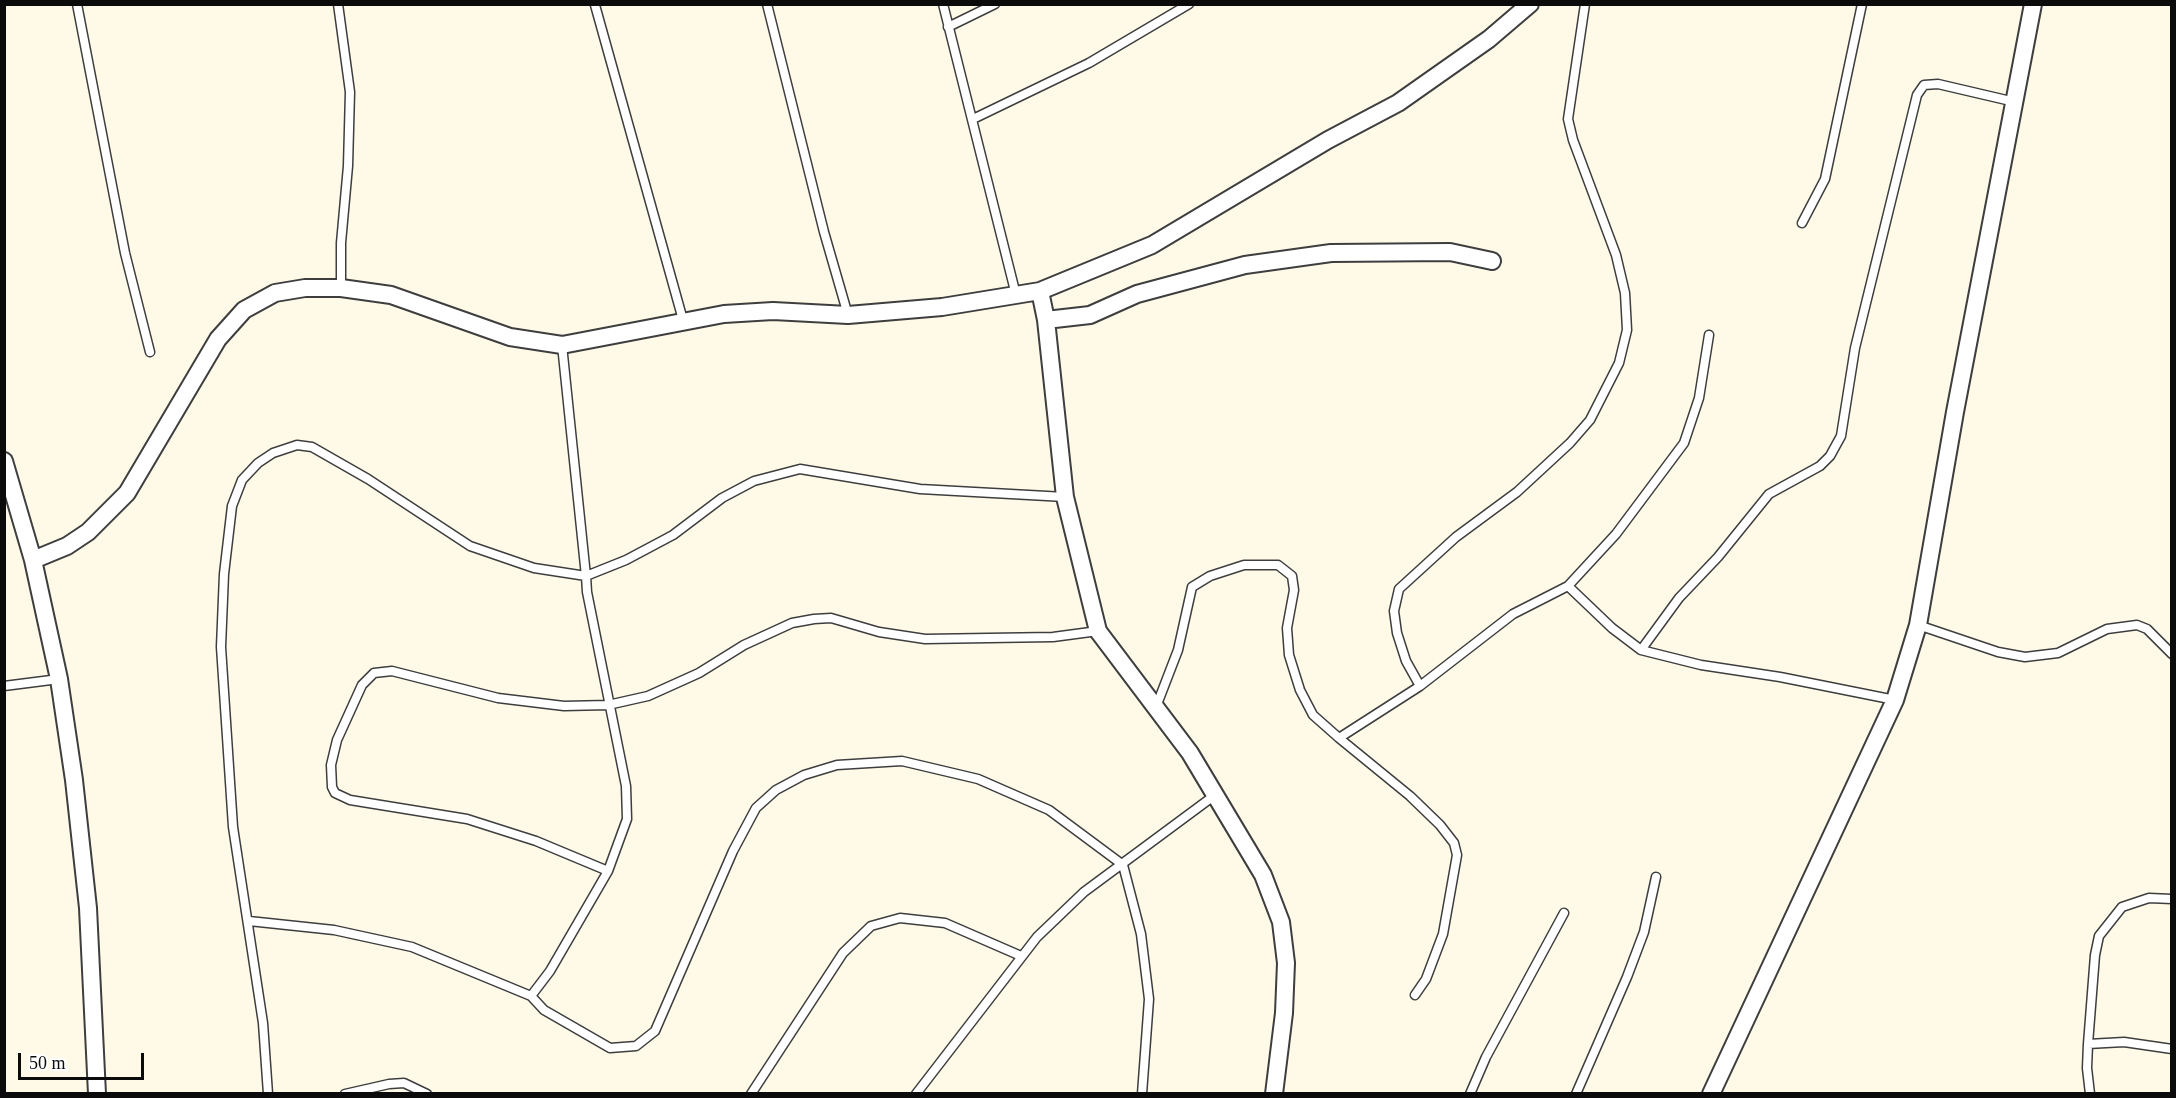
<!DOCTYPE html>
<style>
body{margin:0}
#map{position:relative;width:2176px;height:1098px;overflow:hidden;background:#fffae8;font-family:Georgia,serif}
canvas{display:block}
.frame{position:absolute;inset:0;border:6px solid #0b0b0b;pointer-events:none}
.scale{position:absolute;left:18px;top:1053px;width:126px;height:27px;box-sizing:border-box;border:3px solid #0b0b0b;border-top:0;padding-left:8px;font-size:18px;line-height:21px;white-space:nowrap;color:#0b0b0b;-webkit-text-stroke:4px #fff;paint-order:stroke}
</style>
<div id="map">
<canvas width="2176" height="1098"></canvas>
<div class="frame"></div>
<div class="scale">50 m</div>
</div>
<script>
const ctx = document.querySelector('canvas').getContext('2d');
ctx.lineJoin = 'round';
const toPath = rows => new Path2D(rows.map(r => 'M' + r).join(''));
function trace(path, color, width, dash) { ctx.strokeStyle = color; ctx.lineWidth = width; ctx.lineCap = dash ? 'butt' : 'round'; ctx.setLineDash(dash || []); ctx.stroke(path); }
const lane = toPath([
 [77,4,125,253,150,352],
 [338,4,350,92,348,166,341,243,341,288],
 [767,4,824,232,848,315],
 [943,4,1016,295],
 [595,5,683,320],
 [948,27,995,4],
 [973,119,1089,63,1189,4],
 [1802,223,1825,179,1862,4],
 [562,345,586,576,626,560,673,535,722,498,754,481,800,469,920,489,1065,497],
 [1568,586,1616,534,1684,443,1699,398,1709,335],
 [1918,625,1998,652,2025,657,2058,653,2107,629,2137,625,2147,629,2172,654],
 [1641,650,1679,598,1718,557,1769,494,1820,466,1830,456,1841,436,1855,348,1917,95,1924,85,1938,84,2015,102],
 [4,686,59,679],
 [1420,686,1513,614,1568,586,1612,628,1641,650,1701,665,1780,677,1895,700],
 [1156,707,1178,650,1192,587,1210,576,1244,565,1278,565,1292,576,1294,590,1287,628,1289,655,1300,690,1313,715,1339,738,1420,686,1406,661,1397,633,1394,611,1399,589,1456,537,1517,492,1570,443,1590,420,1619,363,1627,330,1625,293,1616,255,1573,140,1568,119,1585,4],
 [1339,738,1410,796,1440,825,1454,843,1457,855,1443,934,1426,979,1415,995],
 [249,921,334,930,412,947,531,996,544,1010,610,1048,636,1046,655,1031,733,851,756,808,776,790,804,775,837,765,902,761,978,779,1049,810,1123,865,1141,934,1149,999,1142,1094],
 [531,996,550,971,608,871,536,841,467,819,350,800,335,793,332,787,331,765,337,740,362,685,374,673,392,671,498,698,564,706,608,705,648,696,699,673,744,645,792,623,814,619,831,618,879,632,925,639,1053,637,1098,631],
 [2088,1044,2095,955,2099,936,2122,907,2149,898,2172,899],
 [268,1094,263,1023,233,827,221,647,224,574,232,506,242,480,258,463,273,453,297,445,312,447,368,479,470,546,534,568,586,576,587,592,626,786,627,819,608,871],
 [345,1094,389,1084,404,1083,427,1094],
 [751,1094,843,953,871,926,900,918,945,923,1021,956],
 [916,1094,1037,937,1084,892,1215,795],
 [1470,1094,1486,1057,1564,913],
 [1576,1094,1627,977,1644,932,1656,877],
 [2090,1094,2087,1068,2088,1044,2124,1042,2172,1049]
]);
const street = toPath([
 [1040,291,1046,320,1065,497,1098,631,1190,753,1263,875,1281,922,1286,963,1284,1013,1274,1094],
 [1046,320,1090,315,1137,294,1245,265,1331,253,1450,252,1492,261],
 [4,461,33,560,59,679,74,780,88,908,97,1094],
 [33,560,67,546,88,532,127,493,218,339,244,310,275,293,305,288,341,288,391,295,510,337,562,345,724,314,773,311,848,315,942,307,1040,291,1152,245,1328,140,1398,103,1489,39,1530,4],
 [1711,1094,1895,700,1918,625,1955,412,2033,4]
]);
trace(lane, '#3e3e3e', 11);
trace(street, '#3e3e3e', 20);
trace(lane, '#fff', 8);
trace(street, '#fff', 16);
</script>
